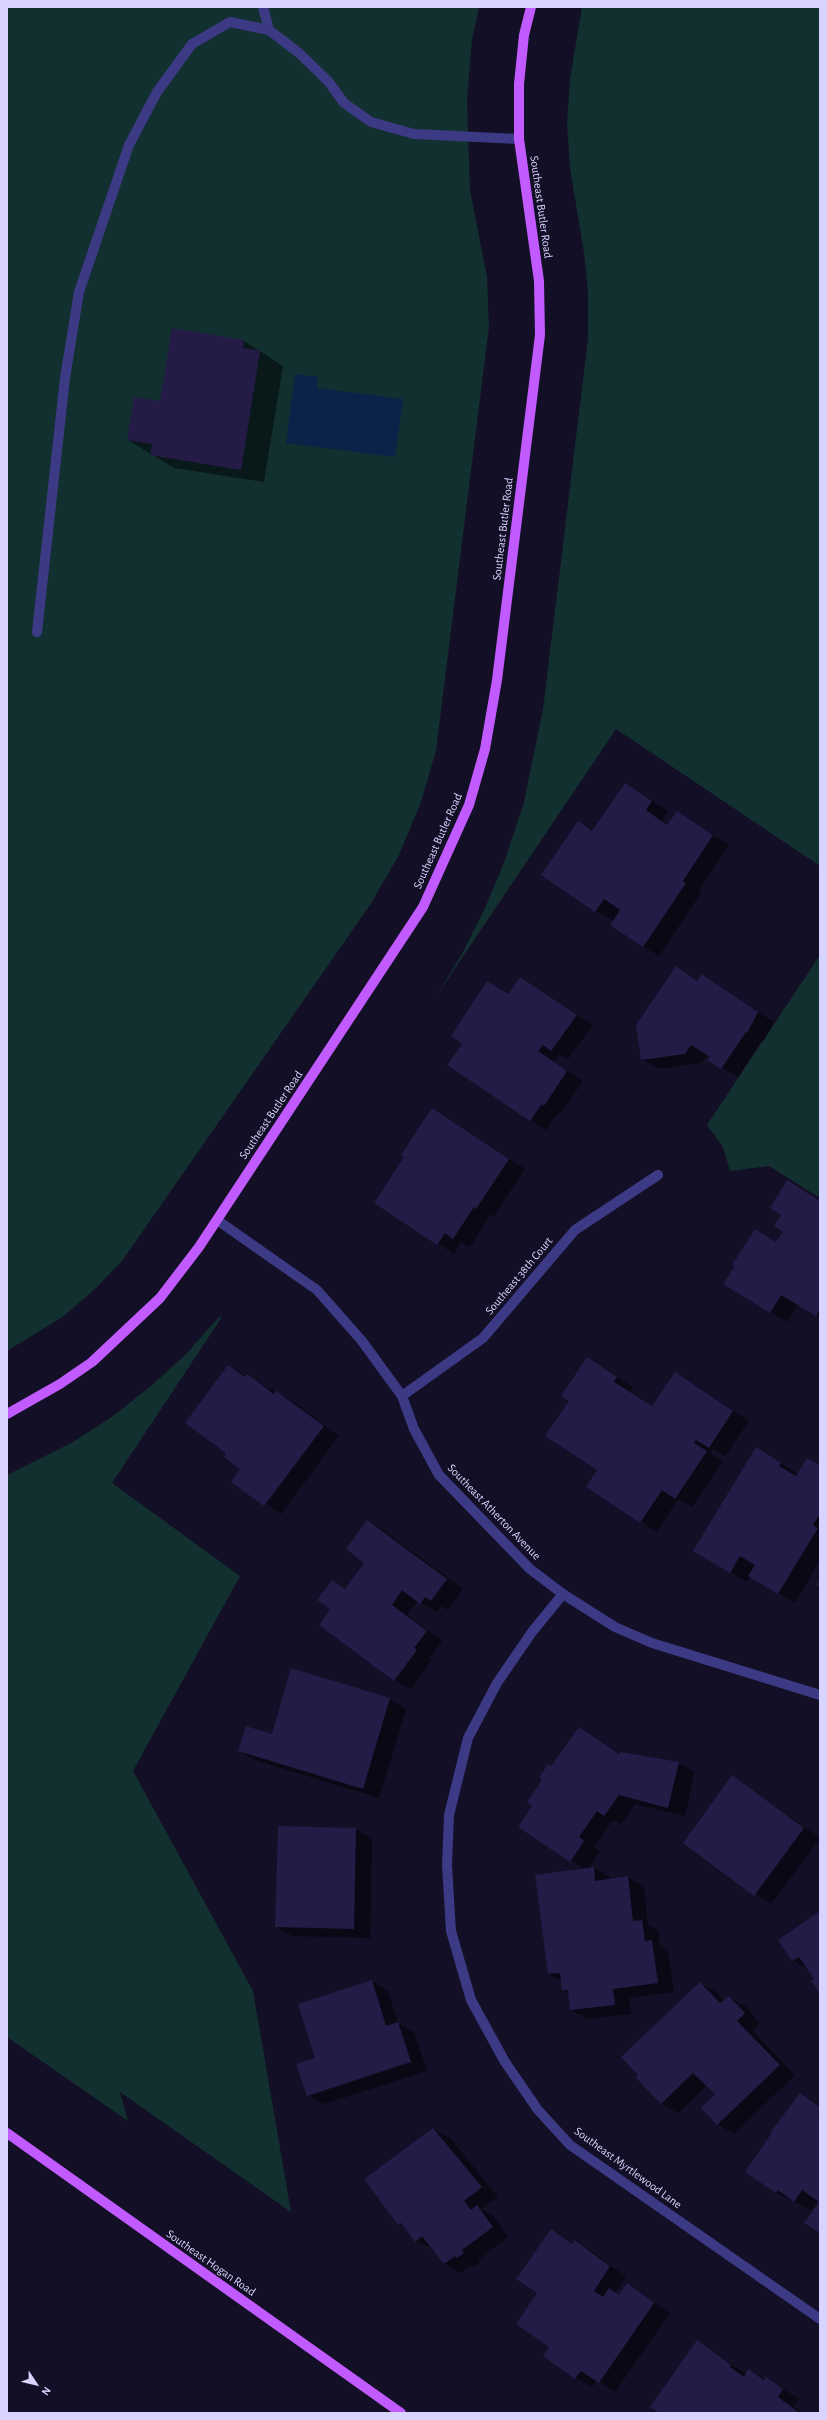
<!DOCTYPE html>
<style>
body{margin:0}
#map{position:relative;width:827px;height:2420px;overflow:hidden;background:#130f26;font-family:"Alegreya Sans",sans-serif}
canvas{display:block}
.frame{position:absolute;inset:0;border:8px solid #d9d4ff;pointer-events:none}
.north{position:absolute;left:16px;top:2364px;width:40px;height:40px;-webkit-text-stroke:3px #130f26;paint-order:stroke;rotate:125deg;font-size:11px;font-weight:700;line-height:16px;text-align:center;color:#d9d4ff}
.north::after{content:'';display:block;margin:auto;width:14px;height:18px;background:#d9d4ff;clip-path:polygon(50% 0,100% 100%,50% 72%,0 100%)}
</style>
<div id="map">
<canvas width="827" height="2420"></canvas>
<div class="frame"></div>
<div class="north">N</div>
</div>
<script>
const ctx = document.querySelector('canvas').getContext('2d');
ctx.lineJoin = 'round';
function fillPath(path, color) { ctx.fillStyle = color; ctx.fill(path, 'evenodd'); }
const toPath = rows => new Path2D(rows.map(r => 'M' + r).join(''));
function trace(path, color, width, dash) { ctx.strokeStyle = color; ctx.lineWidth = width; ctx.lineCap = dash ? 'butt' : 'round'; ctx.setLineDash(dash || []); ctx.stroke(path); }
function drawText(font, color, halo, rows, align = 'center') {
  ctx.font = font + ' "Alegreya Sans",sans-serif'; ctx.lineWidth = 3; ctx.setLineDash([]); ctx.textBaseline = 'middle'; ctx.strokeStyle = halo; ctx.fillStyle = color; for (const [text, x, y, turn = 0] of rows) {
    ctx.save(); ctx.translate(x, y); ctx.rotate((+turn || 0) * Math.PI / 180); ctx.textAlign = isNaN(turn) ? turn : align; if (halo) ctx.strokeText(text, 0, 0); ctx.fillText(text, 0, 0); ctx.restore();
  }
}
const green = toPath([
 [7,7,479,7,472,40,467,100,470,190,487,277,489,327,436,751,420,805,398,857,370,905,122,1261,97,1287,64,1316,7,1351],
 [582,7,820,7,820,866,616,729,435,998,463,952,485,908,505,860,524,802,543,709,588,339,588,291,584,253,570,168,567,123,570,79],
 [820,955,820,1198,769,1166,730,1171,723,1147,707,1125],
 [219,1317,222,1317,112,1483,240,1576,133,1771,253,1991,291,2212,120,2092,128,2121,7,2037,7,1475,73,1442,113,1416,151,1386,186,1354]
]);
const water = toPath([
 [295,374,318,377,317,388,403,399,395,457,286,443]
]);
const shadow = toPath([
 [173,329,244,341,283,366,264,482,174,468,128,440,160,402],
 [626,784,668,811,662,820,668,825,677,812,729,845,698,891,701,893,659,956,643,946,614,921,596,911,579,822,594,831],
 [676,968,698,981,702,976,774,1022,764,1041,762,1040,738,1077,722,1068,708,1054,702,1063,658,1069,642,1059],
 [520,978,593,1025,568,1059,559,1054,554,1062,583,1081,560,1114,558,1113,546,1130,530,1120,509,995],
 [433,1109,525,1169,493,1217,490,1215,470,1247,461,1242,454,1254,375,1202,405,1157],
 [820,1201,820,1317,798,1304,787,1322,725,1284,777,1243],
 [587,1358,633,1387,630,1392,653,1407,691,1383,749,1421,725,1456,713,1449,710,1453,723,1461,692,1507,678,1499,657,1532,587,1486,598,1470,570,1401],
 [229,1366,292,1401,339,1436,281,1514,233,1481,242,1469,228,1453],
 [772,1458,798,1474,820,1466,820,1560,795,1603,750,1576,747,1582,695,1551],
 [367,1521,383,1530,463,1589,448,1610,441,1606,437,1612,418,1601,407,1615,442,1641,429,1658,432,1660,411,1689,394,1680,331,1609,332,1581,346,1589,366,1562],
 [292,1670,390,1699,406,1709,379,1798,255,1760,239,1751,272,1735],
 [580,1729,620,1754,678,1763,695,1772,685,1816,635,1804,621,1824,613,1820,594,1847,600,1851,588,1869,594,1868,610,1877,610,1880,627,1877,644,1887,648,1925,658,1930,660,1946,668,1950,674,1992,629,1998,631,2014,587,2019,571,2010,569,1993,563,1990,562,1981,549,1974,585,1869,519,1826,533,1806,552,1767],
 [732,1776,820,1838,771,1904,684,1843],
 [279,1827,356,1829,372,1839,370,1938,292,1936,276,1927],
 [820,1912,820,1992,809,1970,793,1960,779,1941],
 [372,1981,388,1991,398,2023,414,2032,427,2071,324,2104,308,2095],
 [700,1983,716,1992,724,2001,729,1997,745,2006,760,2023,752,2030,795,2075,734,2134,717,2124,717,2094,707,2085,678,2113,661,2103],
 [800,2094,820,2106,820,2201,818,2200,811,2210,776,2193],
 [433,2129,450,2138,498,2197,481,2209,493,2216,508,2237,478,2260,480,2263,474,2267,471,2265,460,2273,444,2263,434,2249,416,2241,407,2228,399,2224],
 [551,2230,573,2244,574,2242,591,2251,626,2277,615,2293,620,2295,627,2285,670,2313,615,2392,597,2380,592,2387,576,2378,550,2347,538,2293],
 [697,2342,746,2374,748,2370,782,2388,799,2399,793,2407,802,2413,661,2413]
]);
const building = toPath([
 [172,328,244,340,243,348,260,351,241,470,150,455,152,444,127,440,134,397,160,401],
 [625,783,652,801,646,810,667,825,677,811,713,835,683,881,686,883,643,947,610,925,620,910,604,899,595,912,541,875,578,821,592,831],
 [676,966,697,981,701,974,758,1012,747,1033,746,1032,721,1069,707,1060,710,1057,691,1045,685,1054,641,1060,636,1025],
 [520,977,577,1015,551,1051,543,1045,538,1051,567,1071,544,1106,542,1104,530,1121,447,1065,462,1044,451,1036,487,981,508,994],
 [432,1108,509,1159,476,1209,474,1207,453,1239,445,1233,437,1245,374,1203,404,1157,401,1155],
 [787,1180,820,1201,820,1309,816,1316,781,1295,770,1313,723,1284,735,1266,732,1265,755,1229,776,1242,783,1232,774,1226,781,1215,770,1208],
 [587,1357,617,1377,614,1382,652,1406,675,1372,733,1411,709,1448,696,1440,694,1443,707,1451,675,1499,662,1490,640,1523,586,1487,597,1470,545,1436,569,1401,561,1396],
 [228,1365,245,1377,247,1374,274,1394,276,1391,324,1426,264,1506,231,1482,240,1469,224,1457,226,1453,185,1423],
 [756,1447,781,1463,779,1466,796,1476,807,1458,820,1465,820,1514,813,1525,818,1528,778,1594,748,1576,755,1565,740,1556,730,1573,693,1551],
 [367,1520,447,1579,431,1601,425,1597,420,1604,402,1590,392,1605,427,1631,414,1648,417,1650,394,1681,319,1625,330,1609,317,1600,332,1580,345,1589,364,1563,346,1549],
 [820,1579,820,1587,816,1585],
 [291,1668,390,1698,363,1789,238,1751,246,1726,272,1734],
 [579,1727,619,1754,621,1752,679,1762,668,1808,619,1795,604,1816,597,1811,579,1837,584,1841,570,1862,518,1827,532,1806,527,1802,542,1780,539,1778,548,1764,551,1766],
 [732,1775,804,1828,754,1896,683,1843],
 [278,1826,356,1828,354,1929,275,1927],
 [594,1867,595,1881,628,1876,633,1921,642,1920,645,1941,652,1940,658,1983,613,1989,615,2005,570,2010,568,1990,562,1990,560,1973,548,1974,535,1875],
 [820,1911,820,1994,811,1981,814,1979,799,1957,792,1961,778,1940],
 [372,1980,386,2026,398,2022,411,2062,307,2096,296,2064,315,2058,298,2004],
 [700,1982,720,2003,729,1996,745,2013,737,2021,780,2065,717,2125,701,2108,715,2094,693,2073,661,2104,636,2078,638,2075,621,2057],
 [800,2093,820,2107,818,2118,820,2119,820,2233,804,2223,819,2202,802,2190,794,2202,778,2190,776,2193,745,2172,771,2134,770,2133],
 [433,2128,482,2187,464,2201,471,2210,477,2205,493,2227,462,2250,464,2253,457,2258,455,2256,444,2264,422,2236,415,2242,401,2223,398,2225,364,2179],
 [551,2229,572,2244,574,2240,610,2266,594,2291,603,2297,609,2288,619,2295,627,2283,654,2303,599,2383,581,2371,575,2379,543,2356,549,2347,516,2324,537,2293,516,2279],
 [697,2340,731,2365,730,2367,744,2377,748,2369,764,2380,766,2377,783,2389,778,2397,797,2411,796,2413,659,2413,650,2407]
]);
const minor = toPath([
 [263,7,269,30],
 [37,632,65,378,79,292,129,145,157,92,192,44,230,22,269,30,299,53,328,81,344,103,371,122,414,134,519,139],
 [217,1220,317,1290,362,1341,402,1396,414,1429,439,1475,530,1569,563,1594,615,1627,652,1643,820,1695],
 [402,1396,483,1338,575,1230,658,1175],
 [563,1594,532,1632,497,1683,468,1738,449,1815,447,1865,451,1931,471,2000,505,2062,538,2110,570,2145,820,2319]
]);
const major = toPath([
 [7,1414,60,1384,92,1362,160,1298,199,1247,423,907,469,805,485,749,497,680,540,335,539,281,519,139,519,84,524,35,531,7],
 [7,2133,401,2413]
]);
const streetNames = [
 ["Southeast Butler Road",541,207,82],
 ["Southeast Butler Road",503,529,-83],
 ["Southeast Butler Road",438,841,-66],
 ["Southeast Butler Road",271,1115,-56],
 ["Southeast 38th Court",519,1276,-50],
 ["Southeast Atherton Avenue",494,1512,46],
 ["Southeast Myrtlewood Lane",628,2168,36],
 ["Southeast Hogan Road",211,2263,35]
];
fillPath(green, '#12302f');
fillPath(water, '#0c2248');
fillPath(shadow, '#0007');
fillPath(building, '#241b47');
trace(minor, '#3d3a85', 10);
trace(major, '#c25bff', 10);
drawText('12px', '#d9d4ff', '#130f26', streetNames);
</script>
